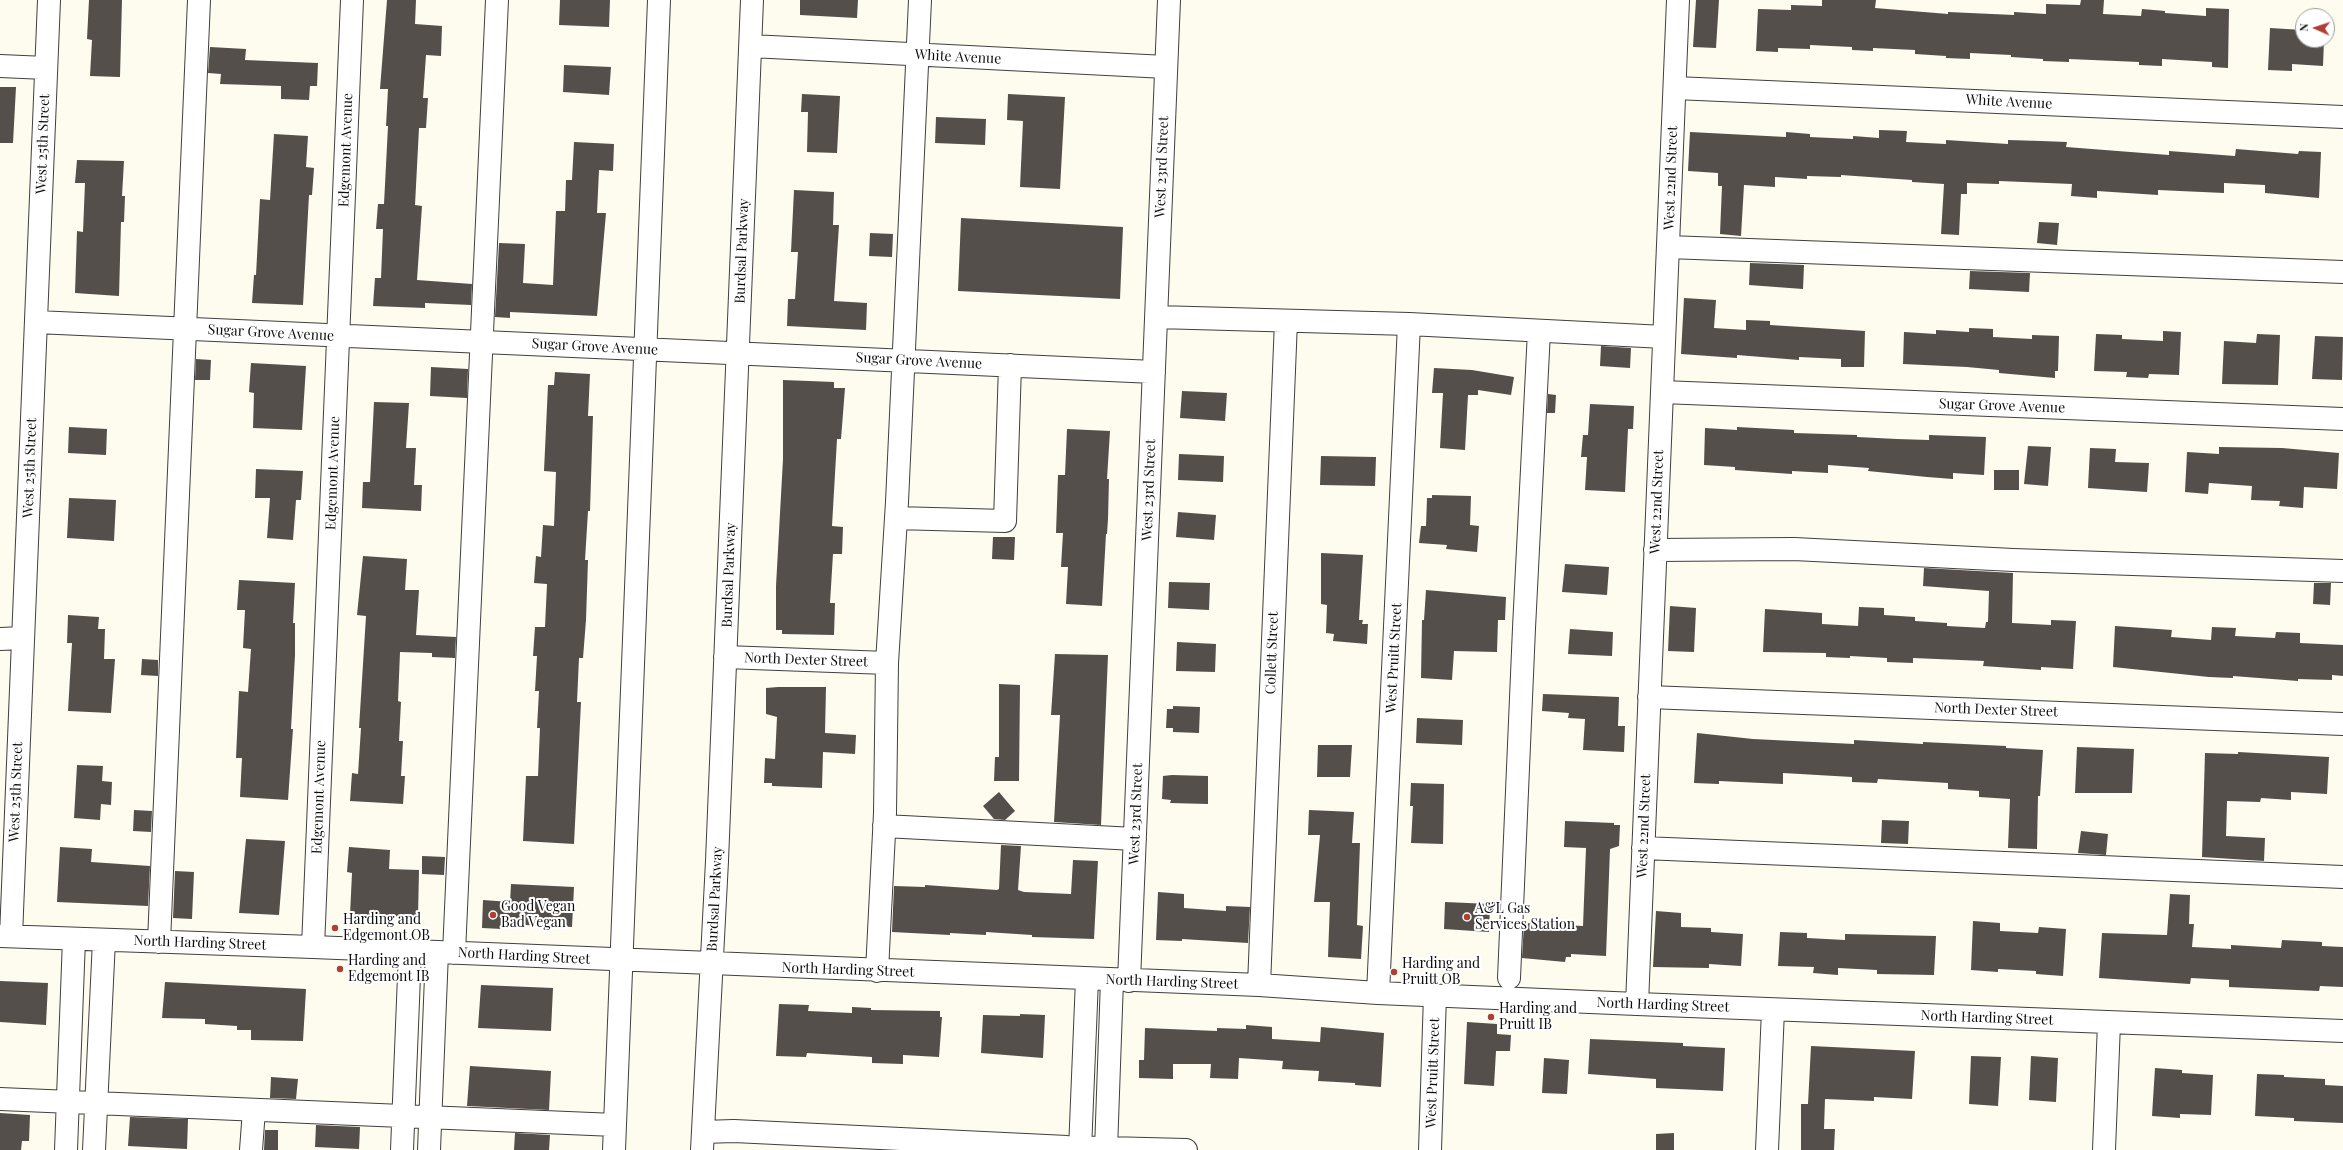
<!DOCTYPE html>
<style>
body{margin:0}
#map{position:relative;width:2343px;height:1150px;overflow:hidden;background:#fdfcee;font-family:"Playfair Display",serif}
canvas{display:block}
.north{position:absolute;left:2295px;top:8px;width:40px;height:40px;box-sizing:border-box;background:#fff;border:1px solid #9e9e9e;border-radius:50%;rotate:273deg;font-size:11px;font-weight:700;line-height:16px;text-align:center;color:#0c0c0c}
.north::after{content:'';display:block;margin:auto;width:14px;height:18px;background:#ad3f33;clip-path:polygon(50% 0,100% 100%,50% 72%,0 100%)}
</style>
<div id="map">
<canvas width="2343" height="1150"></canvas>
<div class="north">N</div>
</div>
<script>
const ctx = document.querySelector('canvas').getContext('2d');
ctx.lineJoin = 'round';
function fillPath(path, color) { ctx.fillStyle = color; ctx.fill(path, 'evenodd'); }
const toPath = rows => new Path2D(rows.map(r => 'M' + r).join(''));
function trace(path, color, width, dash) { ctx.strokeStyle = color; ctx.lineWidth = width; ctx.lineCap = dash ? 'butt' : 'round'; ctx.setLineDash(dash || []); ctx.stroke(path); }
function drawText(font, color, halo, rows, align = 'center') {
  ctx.font = font + ' "Playfair Display",serif'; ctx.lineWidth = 4; ctx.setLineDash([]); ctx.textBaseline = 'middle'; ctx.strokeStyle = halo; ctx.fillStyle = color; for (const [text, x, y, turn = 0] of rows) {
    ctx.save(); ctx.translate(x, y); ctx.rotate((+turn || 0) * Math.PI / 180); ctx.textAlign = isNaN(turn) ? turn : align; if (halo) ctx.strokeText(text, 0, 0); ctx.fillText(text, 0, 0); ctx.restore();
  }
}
const building = toPath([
 [89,0,122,0,120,77,90,76,92,40,87,39],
 [387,0,416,0,415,24,442,26,441,56,426,55,423,98,428,98,426,128,419,128,415,205,422,206,417,280,472,284,471,305,425,303,425,308,373,306,375,278,381,278,383,229,376,229,378,204,384,204,388,126,386,126,388,89,380,89],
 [560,0,610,0,609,27,559,25],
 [800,0,858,0,857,18,800,15],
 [1696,0,1719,0,1716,48,1693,47],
 [1822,0,1876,0,1875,8,1948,14,1948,12,2014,15,2014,12,2046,14,2046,4,2080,5,2081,0,2104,0,2103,14,2141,16,2142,9,2165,11,2165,13,2206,16,2206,8,2229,9,2228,68,2212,67,2212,62,2162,59,2162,66,2139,65,2139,62,2069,59,2069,62,2043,61,2043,59,2011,57,2011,55,1970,53,1970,59,1946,58,1946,56,1915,54,1915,50,1873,48,1873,51,1852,50,1852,47,1810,45,1810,49,1778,48,1778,52,1756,51,1758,9,1791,10,1791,5,1822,6],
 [2270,28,2303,30,2303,40,2324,40,2323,66,2292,64,2292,71,2268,70],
 [210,47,246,49,245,60,318,63,317,86,310,86,309,100,281,99,281,86,220,84,221,74,208,73],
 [564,65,611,67,609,95,563,92],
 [0,87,16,87,13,143,0,143],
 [802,94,840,96,837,153,807,152,808,112,801,112],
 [1008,94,1065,97,1060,189,1020,187,1023,121,1007,120],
 [936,117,986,119,985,145,935,143],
 [1879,130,1907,131,1906,142,1946,144,1946,140,2008,144,2008,140,2041,141,2067,142,2066,147,2169,155,2169,151,2235,156,2236,149,2298,154,2299,151,2321,152,2319,198,2265,193,2265,185,2224,183,2224,193,2158,190,2158,195,2097,191,2097,198,2071,196,2072,184,1999,181,1999,184,1967,183,1967,194,1961,194,1959,235,1941,234,1944,184,1912,182,1912,180,1841,175,1841,177,1807,176,1807,179,1775,177,1775,187,1744,185,1741,236,1720,234,1722,186,1718,186,1718,173,1688,171,1690,132,1786,137,1786,132,1810,134,1810,137,1853,139,1853,136,1879,138],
 [274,134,308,136,306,167,314,168,312,195,309,195,303,305,252,303,254,275,256,275,260,199,270,200],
 [574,142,614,144,613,171,599,170,597,213,606,213,597,316,510,312,510,318,495,317,499,243,525,244,523,283,553,285,556,211,565,211,566,180,572,180],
 [77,160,124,161,122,196,125,196,124,222,121,222,119,296,75,293,77,231,83,232,85,183,75,183],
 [794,190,834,192,833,225,839,225,834,301,867,303,866,330,787,326,788,299,795,299,798,252,791,252],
 [961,218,1123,227,1120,299,958,291],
 [2039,222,2059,223,2057,245,2037,243],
 [870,233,893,234,892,257,869,256],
 [1750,263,1804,265,1803,289,1749,285],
 [1970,271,2030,273,2029,292,1969,289],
 [1684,298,1716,300,1714,328,1746,330,1746,320,1770,321,1770,325,1865,331,1864,367,1841,367,1841,359,1799,357,1799,360,1737,355,1737,358,1681,354],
 [1969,328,1993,329,1993,337,2032,339,2032,335,2059,336,2058,371,2055,371,2055,378,1999,373,1999,370,1967,367,1903,364,1904,332,1936,334,1936,330,1969,332],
 [2163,331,2181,332,2179,375,2149,374,2148,378,2126,377,2127,372,2094,371,2096,334,2122,335,2122,339,2163,341],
 [2257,334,2280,335,2278,385,2222,384,2224,341,2256,343],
 [2315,336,2343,337,2342,380,2312,379],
 [1601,346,1631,348,1630,368,1600,366],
 [196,359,211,360,210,380,195,380],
 [251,363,306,366,302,430,253,428,254,393,249,392],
 [431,367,468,369,467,398,430,396],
 [1434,368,1472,370,1514,377,1511,395,1478,390,1478,395,1468,395,1465,450,1440,448,1443,393,1432,393],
 [555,372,590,374,588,416,593,416,590,511,588,511,585,560,588,560,586,620,583,658,579,658,577,702,581,702,574,844,523,841,526,776,538,776,540,728,537,728,539,691,535,691,537,656,533,656,535,627,545,627,547,584,534,583,536,556,541,557,543,525,554,526,556,472,544,471,548,385,554,385],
 [783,380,834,382,834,388,845,388,841,439,837,439,832,526,843,527,842,554,833,554,830,603,835,603,834,635,782,634,782,630,776,630,776,586,783,459],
 [1182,391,1227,393,1225,421,1180,418],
 [1548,394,1556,395,1555,413,1547,413],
 [374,402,409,403,406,448,416,448,414,485,422,485,421,511,362,508,363,482,370,482],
 [1590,404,1634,406,1633,429,1628,429,1625,492,1585,490,1587,457,1581,457,1583,435,1588,435],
 [69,427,107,429,106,455,68,453],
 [1737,427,1794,430,1794,433,1857,435,1857,437,1897,439,1929,440,1929,435,1986,437,1984,475,1953,473,1953,479,1927,477,1868,471,1869,468,1828,465,1828,473,1792,471,1792,474,1735,470,1735,467,1704,465,1705,428,1737,430],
 [1067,429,1110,431,1107,479,1109,479,1108,519,1107,534,1106,534,1102,606,1066,604,1068,567,1061,567,1063,533,1056,533,1058,475,1065,475],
 [2028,446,2051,447,2048,486,2024,484],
 [2219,447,2282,448,2339,453,2337,489,2304,487,2303,508,2279,506,2280,501,2251,500,2252,486,2209,483,2208,494,2185,492,2187,452,2219,454],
 [2090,448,2116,449,2115,462,2149,463,2147,492,2088,488],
 [1179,454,1224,456,1223,482,1178,480],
 [1321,456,1376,457,1375,486,1320,485],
 [256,469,303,471,301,500,296,500,293,540,267,538,270,498,255,498],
 [1994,470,2019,470,2019,490,1994,490],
 [1432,495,1471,496,1470,525,1479,526,1477,552,1446,549,1447,545,1419,543,1421,526,1426,526,1427,498,1432,498],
 [69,498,116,500,114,541,67,538],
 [1178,512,1216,515,1214,540,1176,537],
 [993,537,1015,537,1014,560,992,559],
 [1321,553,1363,555,1359,620,1363,620,1362,624,1368,624,1367,644,1333,641,1334,634,1326,633,1327,605,1321,604],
 [363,556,407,559,405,590,419,590,416,635,456,637,455,658,432,657,432,653,400,652,398,701,401,702,399,741,403,741,401,776,405,776,403,804,350,801,352,773,358,774,361,728,359,728,366,616,357,615],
 [1565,564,1609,567,1607,595,1562,592],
 [1924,568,2013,573,2012,623,2051,625,2051,620,2076,621,2073,669,2041,667,2041,670,1983,666,1984,661,1913,658,1913,663,1887,662,1887,658,1850,656,1850,658,1826,657,1826,653,1763,652,1765,609,1822,613,1822,624,1858,626,1859,607,1884,608,1884,615,1915,617,1915,621,1947,623,1947,626,1985,628,1986,622,1988,622,1989,591,1923,586],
 [239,580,295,583,293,623,295,623,295,655,291,729,293,729,288,800,240,797,242,758,236,758,239,691,248,692,251,649,243,648,245,610,237,610],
 [1169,582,1210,583,1209,610,1168,608],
 [2314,583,2331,583,2330,605,2313,604],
 [1426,590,1506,597,1505,620,1498,620,1497,652,1454,651,1452,680,1421,678,1422,620,1424,620],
 [1670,606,1696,608,1694,652,1668,651],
 [68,615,99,617,98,629,105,629,104,659,115,659,111,713,68,711,72,643,67,643],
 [2115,626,2172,630,2171,637,2211,640,2212,627,2236,628,2235,636,2275,638,2276,632,2300,633,2300,643,2343,645,2343,676,2332,675,2332,680,2298,679,2298,681,2233,676,2233,678,2209,677,2113,667],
 [1570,629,1613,632,1612,656,1568,654],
 [1177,642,1216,644,1215,672,1176,671],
 [1055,654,1108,655,1101,825,1054,822,1060,715,1051,715],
 [142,659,158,660,158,676,141,675],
 [999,684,1020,685,1019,781,994,781,995,757,999,757],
 [778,687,826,687,825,733,856,735,855,754,823,752,822,788,772,786,772,783,764,783,765,758,775,759,777,717,766,714,766,688],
 [1543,694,1619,697,1618,726,1625,726,1624,752,1583,750,1585,719,1568,718,1569,713,1542,711],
 [1173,706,1200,707,1199,733,1173,732,1173,728,1166,728,1167,709,1173,709],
 [1417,718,1463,720,1462,745,1416,743],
 [1697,733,1753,739,1854,744,1854,740,1923,744,1923,742,2006,746,2006,748,2043,750,2040,796,2038,796,2037,849,2008,848,2010,799,1979,797,1979,791,1948,789,1948,783,1878,779,1877,783,1852,782,1852,777,1783,773,1783,784,1719,781,1719,784,1694,783],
 [1318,745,1352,745,1350,777,1317,777],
 [2077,747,2134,749,2132,793,2075,793],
 [2238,752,2329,757,2327,794,2291,792,2291,800,2261,798,2260,802,2227,801,2226,836,2265,838,2264,861,2202,857,2205,753,2238,754],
 [77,765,103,766,102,781,112,782,111,805,101,804,100,820,74,818],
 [1172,775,1208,776,1208,804,1170,803,1171,800,1162,799,1163,776],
 [1411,783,1444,784,1443,844,1411,843,1413,806,1410,806],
 [999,792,1015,811,1005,820,994,819,983,806],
 [134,810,152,811,151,832,133,831],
 [1309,810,1354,812,1352,843,1360,843,1357,925,1363,926,1361,959,1328,957,1330,902,1314,902,1320,835,1308,835],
 [1882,820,1909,821,1908,844,1881,843],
 [1565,821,1614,823,1614,825,1620,825,1619,846,1610,849,1606,956,1571,954,1571,957,1566,957,1565,962,1522,958,1524,923,1583,926,1586,848,1564,847],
 [2081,831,2108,834,2106,855,2078,853],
 [246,839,285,841,279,915,239,913],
 [1001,845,1021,846,1018,890,1024,892,1071,894,1073,860,1098,861,1094,939,1032,937,1032,935,986,932,986,935,950,933,950,935,892,932,894,886,925,887,925,885,997,890,999,889],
 [60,847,92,849,91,862,150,866,148,906,57,902],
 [349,847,390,850,389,869,419,870,418,917,350,915,352,873,347,872],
 [422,856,445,857,444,875,422,874],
 [175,871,194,872,192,919,173,918],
 [511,884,574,887,572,927,502,924,502,929,482,928,483,900,510,902],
 [1158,892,1184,894,1184,908,1226,911,1226,906,1250,907,1248,943,1182,939,1182,941,1156,940],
 [2170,894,2190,895,2189,924,2194,924,2192,947,2231,949,2231,945,2281,948,2282,940,2322,942,2322,946,2343,947,2343,987,2320,986,2319,991,2229,987,2229,980,2191,978,2190,984,2099,978,2102,933,2167,935],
 [1445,902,1490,904,1489,932,1444,929],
 [1656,911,1681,913,1681,927,1711,928,1711,932,1743,934,1741,966,1709,964,1709,968,1653,967],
 [1973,921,2000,923,2000,931,2038,933,2039,927,2066,929,2063,976,2036,974,2036,971,1998,969,1998,972,1971,970],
 [1780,932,1807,933,1807,938,1845,940,1845,934,1936,936,1934,975,1877,974,1877,970,1838,968,1838,975,1813,973,1814,967,1778,966],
 [0,981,48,983,46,1025,0,1022],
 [165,982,306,989,303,1041,251,1040,251,1030,237,1030,237,1026,205,1024,205,1019,162,1018],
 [481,985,553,988,551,1031,478,1028],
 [779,1004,809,1005,808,1011,852,1013,852,1007,871,1008,871,1010,940,1011,940,1017,942,1017,939,1057,903,1055,903,1064,872,1063,872,1057,807,1053,806,1057,776,1056],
 [1020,1014,1045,1015,1043,1058,981,1053,983,1015,1020,1016],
 [1467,1022,1497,1024,1497,1034,1511,1035,1510,1051,1496,1051,1494,1086,1464,1084],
 [1246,1025,1272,1027,1272,1039,1320,1042,1321,1027,1384,1033,1381,1087,1355,1085,1355,1083,1318,1081,1319,1071,1282,1069,1283,1061,1239,1058,1238,1079,1210,1078,1211,1064,1173,1064,1173,1079,1139,1078,1139,1060,1144,1060,1145,1028,1217,1031,1217,1028,1246,1029],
 [1590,1039,1683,1043,1683,1046,1725,1048,1723,1091,1656,1088,1656,1079,1588,1074],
 [1811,1046,1915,1051,1912,1099,1874,1097,1874,1101,1825,1099,1824,1129,1835,1129,1834,1150,1801,1150,1801,1104,1808,1104],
 [1971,1056,2001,1057,1998,1106,1969,1104],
 [2031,1056,2058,1058,2056,1102,2029,1100],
 [1544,1058,1569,1060,1567,1094,1542,1093],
 [470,1066,551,1071,549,1110,467,1106],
 [2155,1068,2182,1070,2182,1073,2213,1075,2211,1115,2180,1114,2180,1118,2152,1116],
 [2257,1074,2284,1075,2284,1077,2325,1079,2325,1085,2343,1086,2343,1123,2294,1121,2294,1118,2255,1116],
 [271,1077,298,1079,296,1099,270,1098],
 [0,1113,30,1115,29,1141,22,1141,21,1150,0,1150],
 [130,1117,188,1119,187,1149,128,1146],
 [316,1125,360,1127,359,1149,315,1147],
 [265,1130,278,1130,278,1150,264,1150],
 [515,1133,550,1135,549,1150,514,1150],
 [1674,1133,1674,1150,1656,1150,1656,1134]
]);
const minor = toPath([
 [751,46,1166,67],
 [0,66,46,68],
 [1675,88,2343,117],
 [1668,247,2343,272],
 [1157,317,1409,324,1664,337],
 [36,322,1154,372],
 [1662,392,2343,419],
 [896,518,1005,521,1010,365],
 [1655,550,1794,549,2013,560,2343,571],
 [0,639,22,638],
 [725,657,887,663],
 [1649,697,2343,724],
 [884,826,1135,839],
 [1643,848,2343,877],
 [0,936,313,947,1259,985,1378,993,1637,1004,2343,1031],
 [11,936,49,0],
 [159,942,199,0],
 [313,947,352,0],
 [454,953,497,0],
 [877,971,885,813,887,663,897,502,920,0],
 [1509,978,1524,628,1539,331],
 [1129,981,1169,0],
 [1259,985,1286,321],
 [1378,993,1409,324],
 [1637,1004,1678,0],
 [0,1099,615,1125],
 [703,1132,734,1131,1067,1147,1186,1150],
 [66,1150,74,939],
 [94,1150,104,940],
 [251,1150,254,1110],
 [402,1150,410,951],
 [429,1150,437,952],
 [614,1150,659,0],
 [702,1150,717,861,752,0],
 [1080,1150,1087,979],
 [1106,1150,1112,980],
 [1430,1150,1435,995],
 [1767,1150,1773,1010],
 [2104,1150,2109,1023]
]);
const markers = [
 [493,915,4,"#ad3f33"],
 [1467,917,4,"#ad3f33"],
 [335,928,4,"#ad3f33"],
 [340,969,4,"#ad3f33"],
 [1394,972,4,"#ad3f33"],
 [1491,1017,4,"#ad3f33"]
];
const streetNames = [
 ["White Avenue",958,57,3],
 ["White Avenue",2009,102,3],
 ["West 25th Street",43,144,-88],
 ["Edgemont Avenue",346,150,-88],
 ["West 23rd Street",1162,167,-88],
 ["West 22nd Street",1671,178,-88],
 ["Burdsal Parkway",742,251,-88],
 ["Sugar Grove Avenue",271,333,3],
 ["Sugar Grove Avenue",595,347,3],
 ["Sugar Grove Avenue",919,361,3],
 ["Sugar Grove Avenue",2002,406,2],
 ["West 25th Street",30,468,-88],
 ["Edgemont Avenue",333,473,-88],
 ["West 23rd Street",1149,490,-88],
 ["West 22nd Street",1657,502,-88],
 ["Burdsal Parkway",729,575,-88],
 ["Collett Street",1272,653,-88],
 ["West Pruitt Street",1394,658,-87],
 ["North Dexter Street",806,660,2],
 ["North Dexter Street",1996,710,2],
 ["West 25th Street",16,792,-88],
 ["Edgemont Avenue",319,797,-88],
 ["West 23rd Street",1136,814,-88],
 ["West 22nd Street",1644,826,-88],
 ["Burdsal Parkway",715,899,-87],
 ["North Harding Street",200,943,2],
 ["North Harding Street",524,956,3],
 ["North Harding Street",848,970,2],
 ["North Harding Street",1172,982,2],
 ["North Harding Street",1663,1005,2],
 ["North Harding Street",1987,1018,2],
 ["West Pruitt Street",1433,1073,-88]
];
const poiNames = [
 ["Good Vegan",501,907],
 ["Bad Vegan",501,923],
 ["A&L Gas",1475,909],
 ["Services Station",1475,925],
 ["Harding and",343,920],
 ["Edgemont OB",343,936],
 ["Harding and",348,961],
 ["Edgemont IB",348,977],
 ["Harding and",1402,964],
 ["Pruitt OB",1402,980],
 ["Harding and",1499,1009],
 ["Pruitt IB",1499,1025]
];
fillPath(building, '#544f4a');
trace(minor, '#3f3f3f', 24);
trace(minor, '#fff', 22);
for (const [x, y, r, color] of markers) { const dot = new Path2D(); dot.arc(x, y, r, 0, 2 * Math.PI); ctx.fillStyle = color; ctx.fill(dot); trace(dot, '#fff', 1.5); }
drawText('14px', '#0c0c0c', '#fff', streetNames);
drawText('14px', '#0c0c0c', '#fff', poiNames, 'left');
</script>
